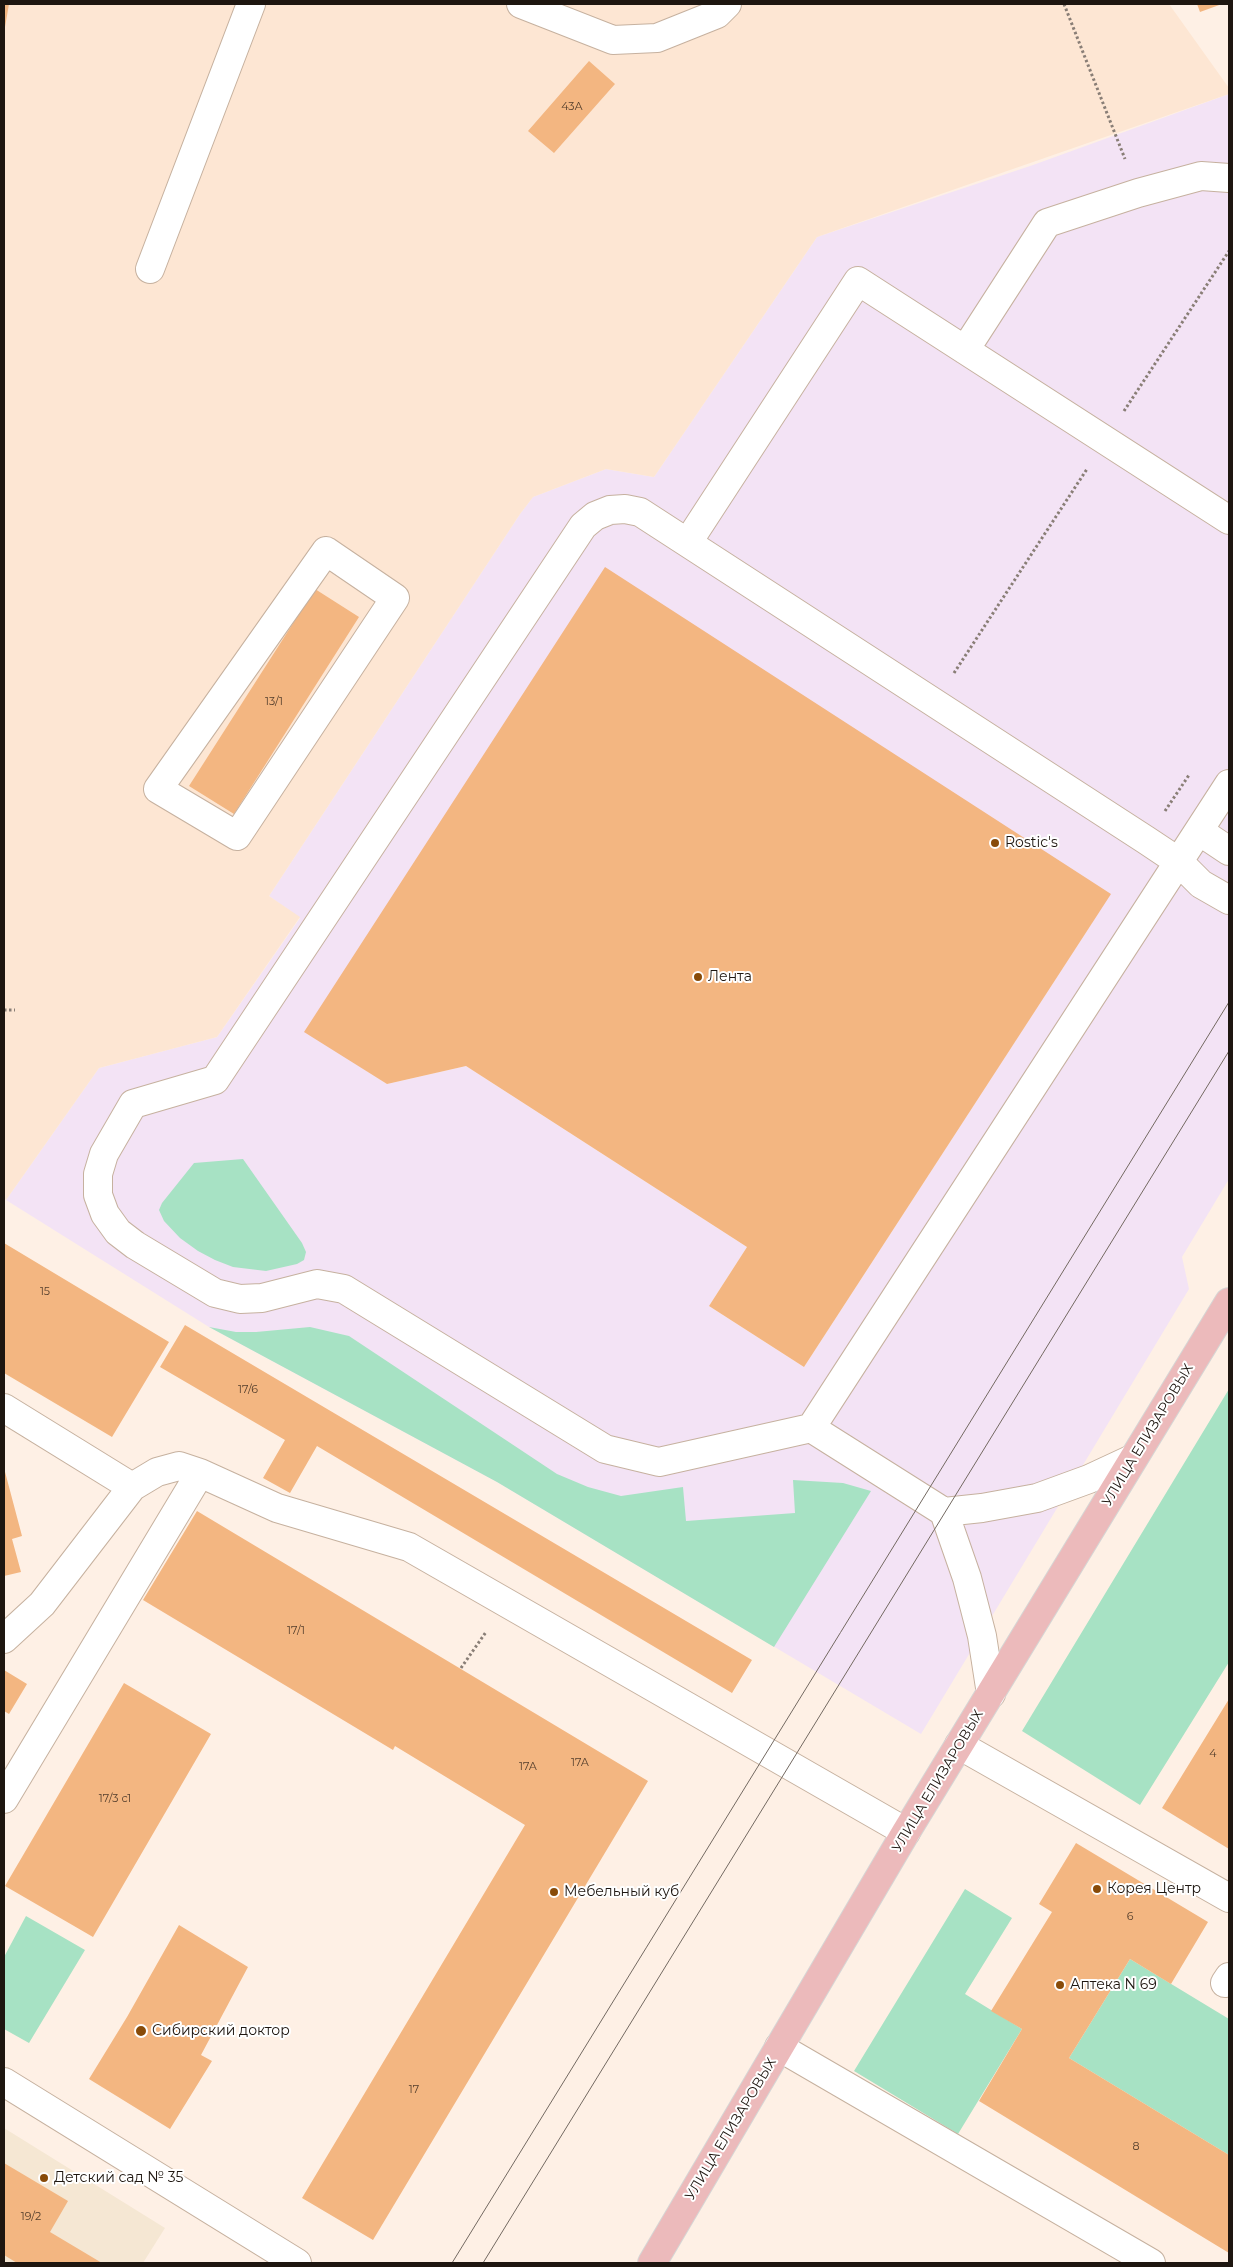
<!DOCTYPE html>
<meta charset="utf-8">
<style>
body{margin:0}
#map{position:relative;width:1233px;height:2267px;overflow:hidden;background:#fef0e5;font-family:Montserrat,sans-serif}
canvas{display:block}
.frame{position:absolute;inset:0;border:5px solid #1e1610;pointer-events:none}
</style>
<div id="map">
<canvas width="1233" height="2267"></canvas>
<div class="frame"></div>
</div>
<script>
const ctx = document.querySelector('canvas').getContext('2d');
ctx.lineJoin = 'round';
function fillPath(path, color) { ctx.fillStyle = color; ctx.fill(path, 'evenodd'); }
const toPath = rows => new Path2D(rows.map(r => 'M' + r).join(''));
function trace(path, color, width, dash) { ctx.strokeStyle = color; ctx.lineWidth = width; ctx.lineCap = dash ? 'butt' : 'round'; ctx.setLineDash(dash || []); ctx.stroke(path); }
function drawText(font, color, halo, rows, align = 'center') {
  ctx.font = font + ' Montserrat,sans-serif'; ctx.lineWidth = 4; ctx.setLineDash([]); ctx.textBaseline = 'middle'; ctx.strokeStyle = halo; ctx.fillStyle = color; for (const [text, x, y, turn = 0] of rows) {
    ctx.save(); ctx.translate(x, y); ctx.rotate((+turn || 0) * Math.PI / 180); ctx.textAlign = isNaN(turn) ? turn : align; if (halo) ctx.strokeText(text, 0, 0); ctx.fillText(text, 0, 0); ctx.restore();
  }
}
const commercial = toPath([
 [1229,94,1229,1179,1182,1257,1189,1289,921,1734,497,1482,209,1327,6,1200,99,1068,217,1037,300,918,269,896,520,514,533,497,606,469,654,477,817,237,1033,165],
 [1092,923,804,1367,709,1306,747,1247,466,1066,387,1084,305,1031]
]);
const built = toPath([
 [4,4,1169,4,1229,88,1229,94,817,237,654,477,606,469,533,497,520,514,269,896,300,917,217,1037,99,1068,6,1200,4,1198]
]);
const education = toPath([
 [4,2128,165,2228,143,2263,4,2263]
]);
const green = toPath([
 [243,1159,302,1243,306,1252,304,1260,297,1264,266,1271,233,1267,215,1260,198,1251,180,1238,164,1221,159,1210,162,1203,194,1163],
 [209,1327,236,1332,256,1332,310,1327,349,1336,557,1474,588,1487,621,1496,683,1487,686,1521,795,1513,793,1480,843,1483,871,1491,774,1647,497,1482],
 [1229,1389,1229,1662,1140,1805,1022,1731],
 [965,1889,1012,1918,965,1994,1022,2029,958,2134,854,2071],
 [26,1916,85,1950,29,2043,4,2029,4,1957],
 [1130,1959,1229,2019,1229,2155,1069,2058]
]);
const building = toPath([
 [4,4,9,4,5,27,4,27],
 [1197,4,1222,4,1200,12],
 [589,61,615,84,554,153,528,131],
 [605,567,1111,894,804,1367,709,1306,747,1247,466,1066,387,1084,304,1032],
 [315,589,359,617,234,814,189,786],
 [4,1243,169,1342,112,1437,4,1373],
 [185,1325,752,1660,732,1693,317,1446,290,1493,263,1478,285,1440,160,1367],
 [4,1468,22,1536,12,1539,21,1572,4,1576],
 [197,1511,648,1781,373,2240,302,2198,525,1825,395,1746,393,1750,143,1600],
 [4,1670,27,1684,9,1714,4,1711],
 [124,1683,211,1734,93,1937,5,1886],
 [1229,1699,1229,1849,1162,1808],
 [1076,1843,1208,1922,1171,1984,1130,1959,1069,2058,1229,2155,1229,2253,979,2101,1022,2029,991,2011,1052,1912,1039,1904],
 [179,1925,248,1967,201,2055,212,2061,170,2129,89,2079,127,2017],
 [4,2163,68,2201,50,2232,102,2263,17,2263,4,2255]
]);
const path = toPath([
 [1064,4,1125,159],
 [1124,411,1229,251],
 [954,673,1087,469],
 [1165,811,1189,775],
 [4,1010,15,1010],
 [461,1668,486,1632]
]);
const minor = toPath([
 [521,4,613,40,657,38,717,14,727,4],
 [150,269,251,4],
 [965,350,1047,223,1138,193,1201,176,1229,178],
 [688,542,858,281,1229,520],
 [326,551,395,598,237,836,158,789,326,551],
 [1199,831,1229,851],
 [4,1408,132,1487],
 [811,1428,659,1462,605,1449,344,1289,317,1284,262,1298,240,1299,215,1293,135,1245,118,1232,105,1214,98,1195,98,1174,104,1154,133,1104,215,1080,583,526,595,516,610,510,625,509,640,512,1146,840,1179,862,1201,884,1229,900],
 [1132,1459,1089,1479,1037,1498,982,1508,944,1512,811,1428,1229,784],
 [944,1512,967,1578,982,1636,991,1694],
 [4,1639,42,1604,132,1487,157,1472,179,1466,200,1473,277,1508,409,1547,906,1832],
 [959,1745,1229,1898],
 [4,1799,200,1473],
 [1225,1983,1229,1977],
 [779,2047,1151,2263],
 [4,2082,297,2263]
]);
const major = toPath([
 [652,2263,906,1832,1229,1302]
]);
const tram = toPath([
 [452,2263,1229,1002],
 [483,2263,1229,1051]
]);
const markers = [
 [995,843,5,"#884b09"],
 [698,977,5,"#884b09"],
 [1097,1889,5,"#884b09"],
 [554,1892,5,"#884b09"],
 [1060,1985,5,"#884b09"],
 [141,2031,6,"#884b09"],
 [44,2178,5,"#884b09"]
];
const numberNames = [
 ["43А",572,107],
 ["13/1",274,702],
 ["15",45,1292],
 ["17/6",248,1390],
 ["17/1",296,1631],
 ["4",1213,1754],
 ["17А",580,1763],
 ["17А",528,1767],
 ["17/3 с1",115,1799],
 ["6",1130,1917],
 ["17",414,2090],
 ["8",1136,2147],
 ["19/2",31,2217]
];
const poiNames = [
 ["Rostic's",1005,843],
 ["Лента",708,977],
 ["Корея Центр",1107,1889],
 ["Мебельный куб",564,1892],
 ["Аптека N 69",1070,1985],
 ["Сибирский доктор",152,2031],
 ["Детский сад № 35",54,2178]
];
const streetNames = [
 ["УЛИЦА ЕЛИЗАРОВЫХ",1148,1435,-59],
 ["УЛИЦА ЕЛИЗАРОВЫХ",938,1781,-59],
 ["УЛИЦА ЕЛИЗАРОВЫХ",731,2129,-59]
];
fillPath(commercial, '#f3e3f5');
fillPath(built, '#fde6d3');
fillPath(education, '#f5e7d3');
fillPath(green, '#a7e2c4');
fillPath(building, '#f3b681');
trace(minor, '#c6b19f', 30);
trace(major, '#d6d5d4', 30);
trace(path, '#897e76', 3, [2.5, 2.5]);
trace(minor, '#fff', 28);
trace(major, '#ecbabb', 28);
trace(tram, '#736961', 1);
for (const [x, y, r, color] of markers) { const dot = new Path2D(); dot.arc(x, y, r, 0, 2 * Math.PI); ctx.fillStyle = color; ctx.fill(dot); trace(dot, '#fff', 2); }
drawText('11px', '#533e2c', null, numberNames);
drawText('14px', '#1e1610', '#fff', poiNames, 'left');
drawText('14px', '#1e1610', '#fff', streetNames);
</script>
